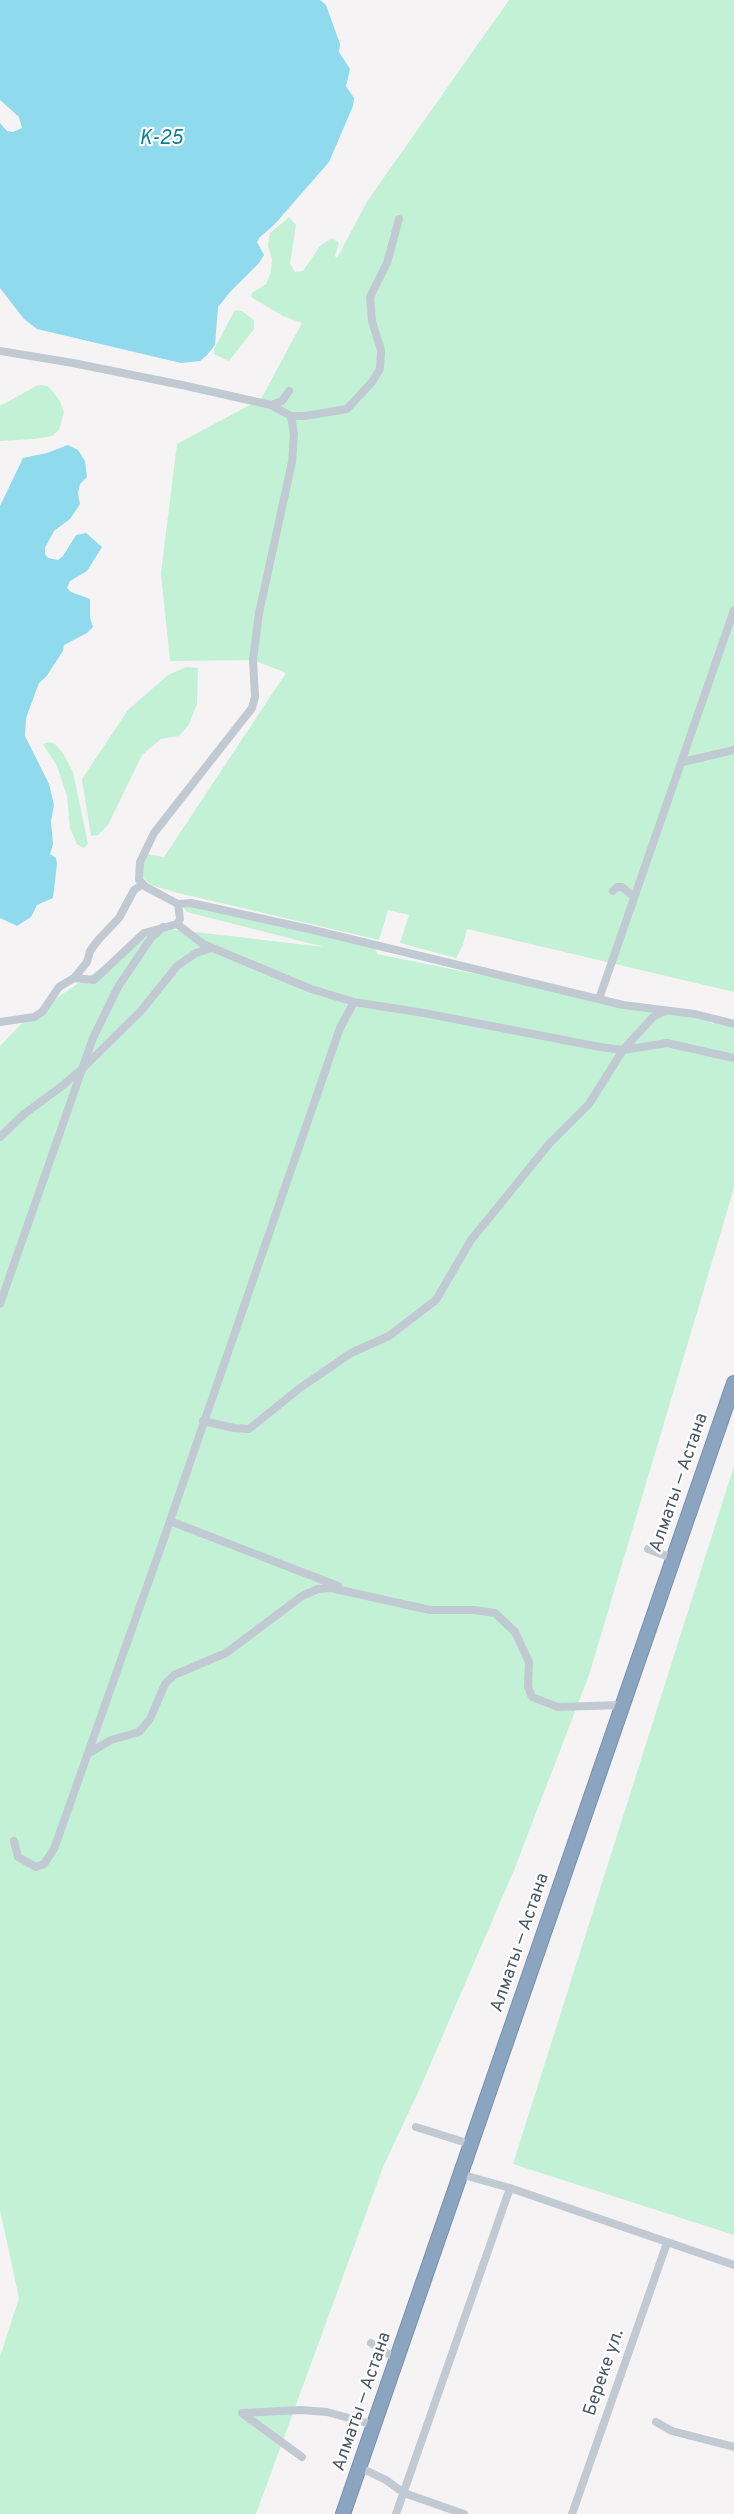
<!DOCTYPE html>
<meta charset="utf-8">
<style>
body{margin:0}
canvas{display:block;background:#f5f3f3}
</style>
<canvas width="734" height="2514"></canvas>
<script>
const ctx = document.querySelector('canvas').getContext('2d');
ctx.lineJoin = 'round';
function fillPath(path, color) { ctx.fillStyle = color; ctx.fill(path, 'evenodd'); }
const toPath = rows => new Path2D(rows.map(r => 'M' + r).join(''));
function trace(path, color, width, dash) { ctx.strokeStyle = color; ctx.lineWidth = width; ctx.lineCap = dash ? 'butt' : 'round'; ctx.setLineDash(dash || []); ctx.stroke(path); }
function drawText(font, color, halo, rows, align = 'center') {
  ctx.font = font + ' Overpass,sans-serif'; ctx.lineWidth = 4.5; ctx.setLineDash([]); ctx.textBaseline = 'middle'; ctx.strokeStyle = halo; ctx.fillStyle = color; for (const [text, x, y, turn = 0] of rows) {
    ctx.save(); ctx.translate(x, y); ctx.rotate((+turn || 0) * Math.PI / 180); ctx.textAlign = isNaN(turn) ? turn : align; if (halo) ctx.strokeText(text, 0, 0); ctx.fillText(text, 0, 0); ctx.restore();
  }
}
const green = toPath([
 [509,0,734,0,734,992,467,929,463,945,456,958,400,943,409,915,388,910,379,940,174,892,151,885,141,876,146,854,164,857,286,673,253,660,170,661,161,573,177,444,261,399,302,323,283,316,251,297,252,293,266,284,271,272,272,259,268,246,270,233,289,217,296,225,290,264,295,272,303,271,320,246,332,238,339,243,335,256,337,258,368,200],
 [235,310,242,311,254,320,254,329,229,361,214,354,214,349],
 [38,385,48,386,60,401,64,412,59,430,52,436,34,439,0,441,0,406],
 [186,667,198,668,197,704,189,724,179,736,161,739,142,755,108,825,98,835,91,836,82,779,128,710,168,675],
 [49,742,55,744,63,753,73,772,88,844,84,848,77,844,70,828,67,796,57,766,43,744],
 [185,904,370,947,376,950,377,954,599,999,695,1014,713,1024,714,1022,734,1022,734,1188,589,1675,514,1870,421,2086,383,2167,256,2514,0,2514,0,2357,19,2298,0,2210,0,1046,27,1018,160,928,324,947,187,912,184,908],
 [734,1466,734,2235,513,2164]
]);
const water = toPath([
 [0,0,320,0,326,5,340,44,339,52,350,69,346,86,354,98,353,106,329,162,274,225,259,238,257,242,264,255,259,263,231,291,218,307,215,345,207,355,200,361,181,363,37,329,24,319,0,288,0,123,7,131,13,132,22,128,19,117,0,100],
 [68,445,78,450,85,461,87,477,80,484,78,493,80,504,70,519,54,531,45,548,45,554,48,558,58,560,63,556,76,535,86,533,102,547,87,571,70,581,67,588,71,592,90,599,90,618,93,627,87,633,64,645,63,651,46,677,39,683,26,718,25,736,49,784,54,805,51,821,53,844,50,854,56,858,57,864,53,898,37,905,31,917,17,926,0,918,0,506,23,458,47,453]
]);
const street = toPath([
 [0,351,73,363,182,385,271,405,291,416,305,416,347,409,372,382,380,369,381,350,372,321,370,297,387,263,399,219],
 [271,405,282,401,289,391],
 [291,416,294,434,292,462,259,613,253,660,255,697,252,708,154,833,140,862,139,880,146,887,178,904,191,903,309,929,623,1005,695,1014,734,1024],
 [683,762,734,750],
 [613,891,617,887,622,887,633,896],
 [177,924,203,944,311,989,354,1002,424,1013,600,1047,623,1050,667,1043,734,1058],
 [74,978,94,980,144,933,177,924,180,919,178,904],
 [599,999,734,610],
 [0,1022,34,1017,42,1012,59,987,74,978,87,962,90,951,99,939,119,918,134,890,143,884],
 [0,1137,24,1114,62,1086,83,1068,141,1011,177,966,196,953,212,948],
 [0,1304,93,1038,118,987,151,938,163,927],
 [203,1421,234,1428,249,1429,300,1388,351,1353,389,1336,436,1300,471,1240,549,1144,589,1104,623,1050,653,1017,665,1011],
 [170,1521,338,1586],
 [648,1549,672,1558],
 [89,1753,111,1740,139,1732,150,1719,165,1684,174,1675,226,1653,302,1596,318,1589,331,1588,430,1610,474,1610,495,1613,515,1632,529,1662,528,1687,532,1697,558,1707,621,1705],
 [14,1841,18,1857,36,1867,44,1864,54,1849,162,1544,340,1028,354,1002],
 [416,2127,470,2144],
 [460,2174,510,2188,734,2265],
 [371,2343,396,2359],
 [242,2413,301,2410,327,2412,374,2425],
 [243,2414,302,2457],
 [656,2422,672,2431,734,2447],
 [359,2467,386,2480,404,2493,464,2514],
 [396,2514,510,2188],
 [572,2514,667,2243]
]);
const highway = toPath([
 [343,2514,734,1383]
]);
const streetNames = [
 ["Алматы — Астана",680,1483,-71],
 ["Алматы — Астана",521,1943,-71],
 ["Береке ул.",605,2373,-71],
 ["Алматы — Астана",363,2402,-71]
];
const waterNames = [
 ["К-25",161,140]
];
fillPath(green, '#c3f1d5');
fillPath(water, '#90daee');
trace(highway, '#7690ad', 16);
trace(street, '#c1cad2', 8);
trace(highway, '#8ba5c1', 14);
drawText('18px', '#4a5661', '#fff', streetNames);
drawText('italic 20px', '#0c7c9b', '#fff', waterNames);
</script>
